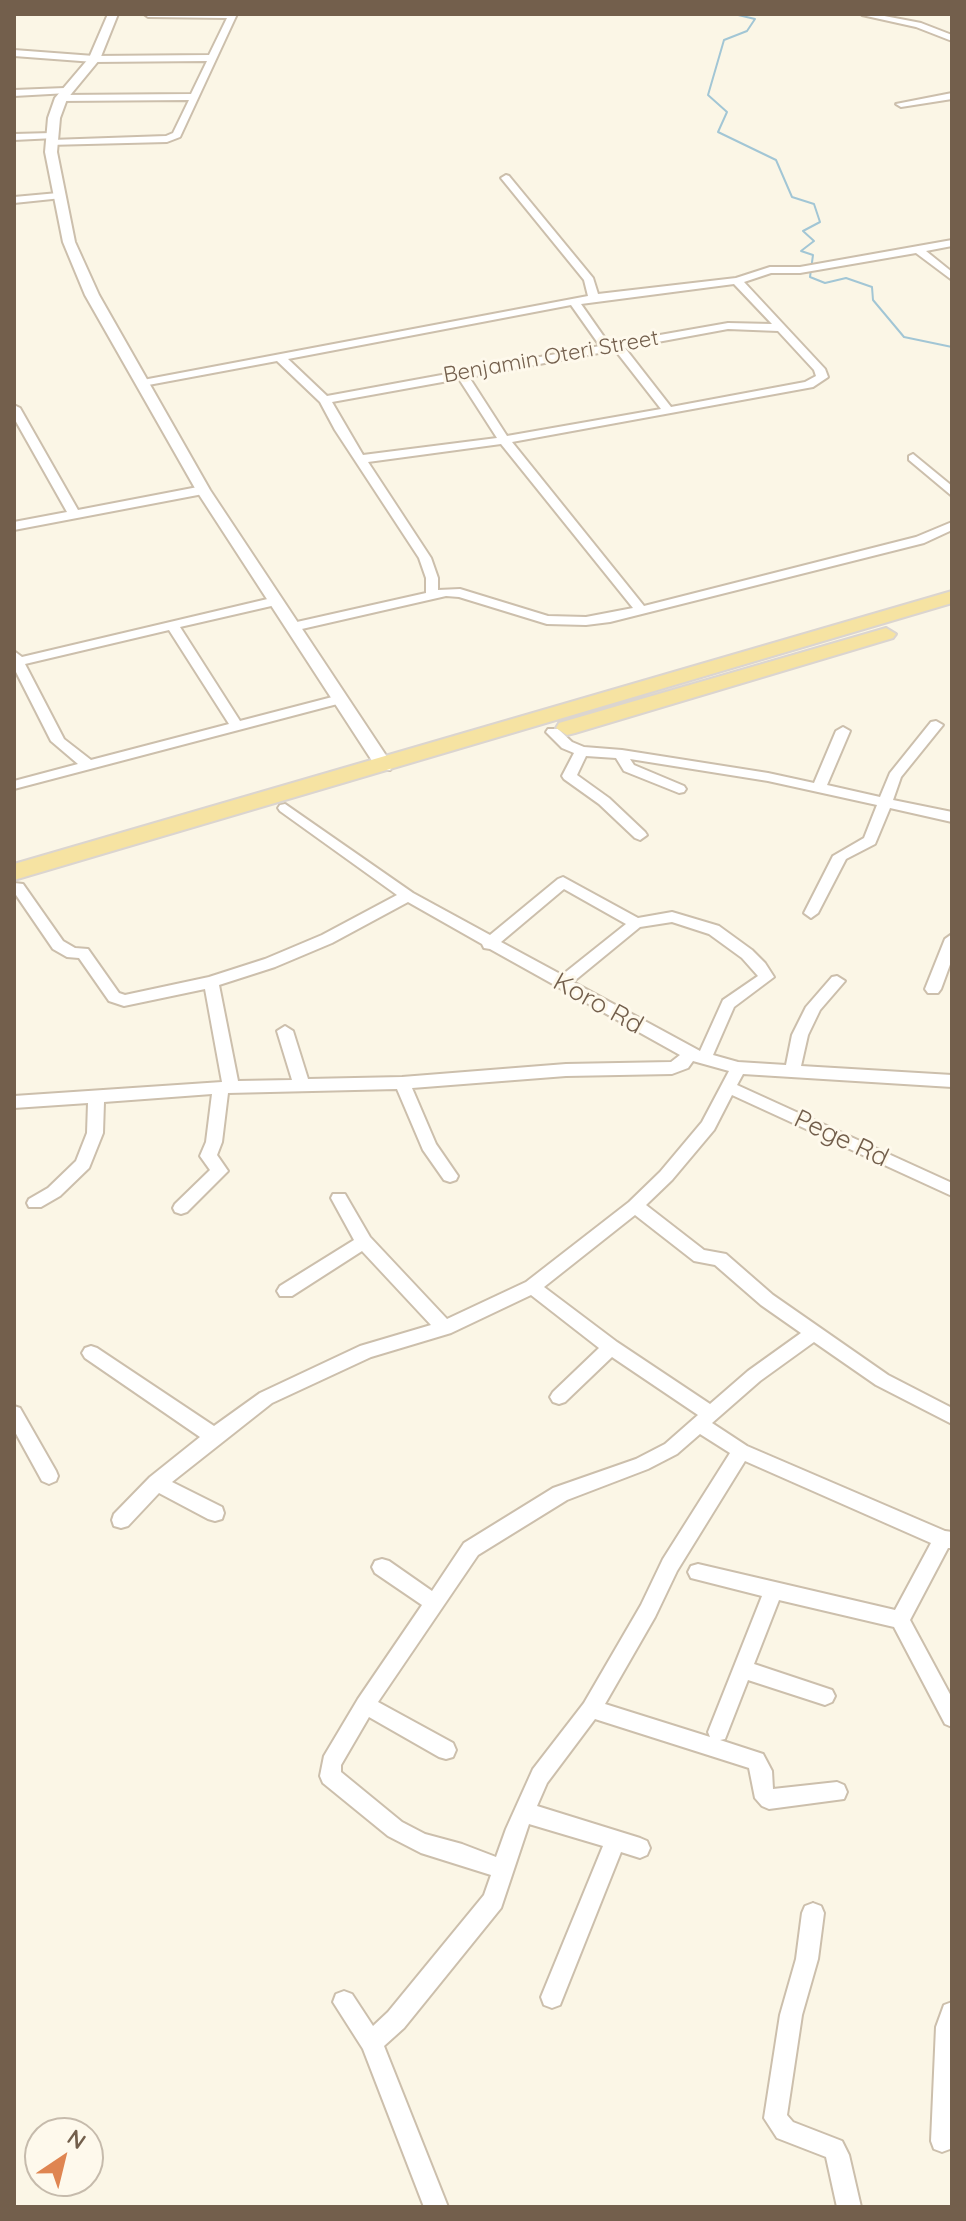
<!DOCTYPE html>
<style>
body{margin:0}
#map{position:relative;width:966px;height:2221px;overflow:hidden;background:#fbf6e6;font-family:Quicksand,sans-serif}
canvas{display:block}
.frame{position:absolute;inset:0;border:16px solid #735f4c;pointer-events:none}
.north{position:absolute;left:24px;top:2117px;width:80px;height:80px;box-sizing:border-box;background:#fef9ec;border:2px solid #c6bbac;border-radius:50%;rotate:35deg;font-size:22px;font-weight:700;line-height:32px;text-align:center;color:#735f4c}
.north::after{content:'';display:block;margin:auto;width:28px;height:36px;background:#df8551;clip-path:polygon(50% 0,100% 100%,50% 72%,0 100%)}
</style>
<div id="map">
<canvas width="966" height="2221"></canvas>
<div class="frame"></div>
<div class="north">N</div>
</div>
<script>
const ctx = document.querySelector('canvas').getContext('2d');
ctx.lineJoin = 'round';
const toPath = rows => new Path2D(rows.map(r => 'M' + r).join(''));
function trace(path, color, width, dash) { ctx.strokeStyle = color; ctx.lineWidth = width; ctx.lineCap = dash ? 'butt' : 'round'; ctx.setLineDash(dash || []); ctx.stroke(path); }
function fillPath(path, color) { ctx.fillStyle = color; ctx.fill(path, 'evenodd'); }
function drawText(font, color, halo, rows, align = 'center') {
  ctx.font = font + ' Quicksand,sans-serif'; ctx.lineWidth = 6; ctx.setLineDash([]); ctx.textBaseline = 'middle'; ctx.strokeStyle = halo; ctx.fillStyle = color; for (const [text, x, y, turn = 0] of rows) {
    ctx.save(); ctx.translate(x, y); ctx.rotate((+turn || 0) * Math.PI / 180); ctx.textAlign = isNaN(turn) ? turn : align; if (halo) ctx.strokeText(text, 0, 0); ctx.fillText(text, 0, 0); ctx.restore();
  }
}
const stream = toPath([
 [734,14,755,19,747,31,724,40,708,95,727,112,718,132,776,160,792,197,814,204,820,222,803,231,814,241,801,251,813,255,810,277,825,283,846,278,872,287,873,300,904,337,952,347]
]);
const minor = toPath([
 [144,14,237,14,180,137,167,142,48,145,46,143,51,140,166,136,173,133,189,100,61,101,56,98,61,95,191,94,207,61,94,62,14,56,14,50,94,56,209,55,227,18,148,17,144,14],
 [874,14,921,23,952,35,952,41,916,27,862,15,874,14],
 [65,88,70,91,68,93,14,96,14,90,65,88],
 [952,93,952,99,901,107,896,104,952,93],
 [52,133,57,136,55,138,14,140,14,134,52,133],
 [506,175,509,176,593,278,598,294,736,278,770,267,800,267,952,240,952,246,926,251,952,272,952,280,916,253,800,273,771,273,744,282,825,369,828,377,813,387,512,442,644,606,916,537,952,522,952,530,924,543,610,622,586,625,547,624,459,597,446,596,293,631,288,630,288,624,426,593,426,578,419,558,335,430,320,402,277,361,143,386,137,383,143,380,588,296,584,280,501,178,506,175],
 [734,284,772,324,728,323,620,342,616,341,609,344,581,304,734,284],
 [571,305,600,346,327,396,288,359,571,305],
 [728,329,778,331,814,370,816,376,805,382,671,407,625,348,728,329],
 [615,350,661,409,507,436,469,377,615,350],
 [459,379,497,438,363,455,332,402,459,379],
 [501,444,633,608,586,617,548,616,460,589,438,590,438,578,431,558,368,462,501,444],
 [58,193,62,194,62,198,14,203,14,197,58,193],
 [14,405,20,408,78,510,203,486,209,490,203,494,14,530,14,522,67,512,14,418,14,405],
 [913,454,952,486,952,496,909,460,909,456,913,454],
 [276,597,282,601,280,604,180,627,240,721,340,695,345,696,345,702,14,789,14,781,78,764,51,741,14,668,14,651,22,657,276,597],
 [169,630,229,724,91,760,64,739,25,664,169,630],
 [936,721,943,725,901,777,893,800,952,812,952,822,890,808,875,844,846,859,818,913,811,918,804,913,833,856,864,838,877,805,768,781,630,759,634,765,684,786,686,789,684,792,679,793,624,771,616,758,586,756,577,775,609,798,645,832,647,835,640,840,635,838,599,804,564,779,562,776,574,753,562,748,546,732,548,729,558,729,572,742,584,747,622,750,768,773,814,783,836,731,843,727,850,731,827,785,880,797,890,773,931,722,936,721],
 [285,804,413,893,490,935,558,879,563,877,638,918,672,912,719,926,752,950,765,963,774,977,734,1007,713,1055,738,1062,786,1065,792,1035,806,1007,832,977,837,976,845,981,820,1010,808,1035,801,1066,952,1075,952,1087,743,1074,737,1085,952,1183,952,1196,732,1095,714,1130,672,1180,646,1205,704,1250,726,1254,773,1295,888,1375,952,1408,952,1424,876,1385,814,1342,760,1381,712,1423,747,1446,945,1531,952,1532,952,1548,948,1548,910,1620,952,1698,952,1727,945,1724,894,1627,779,1600,754,1664,832,1690,835,1696,832,1702,825,1705,748,1680,725,1739,720,1740,763,1754,772,1771,773,1789,837,1782,844,1785,847,1792,844,1799,769,1809,762,1806,755,1798,749,1768,595,1719,547,1783,537,1806,640,1838,647,1841,650,1848,647,1855,640,1858,621,1852,560,2005,552,2008,544,2005,541,1997,603,1846,529,1824,501,1908,404,2028,384,2046,448,2207,424,2207,363,2049,333,2002,336,1994,344,1991,352,1994,373,2026,388,2012,484,1895,491,1875,421,1853,388,1836,323,1783,320,1776,324,1756,358,1699,422,1605,375,1573,372,1567,375,1561,382,1559,389,1561,432,1591,464,1543,553,1488,636,1459,665,1444,698,1415,612,1357,565,1402,559,1404,553,1402,550,1397,553,1392,599,1348,531,1295,451,1333,371,1357,272,1403,172,1482,222,1507,224,1513,222,1519,215,1521,208,1519,159,1493,128,1526,121,1528,114,1526,112,1520,114,1514,150,1477,200,1437,85,1358,82,1353,85,1348,91,1346,97,1348,214,1426,260,1393,360,1346,431,1325,362,1251,292,1296,280,1296,277,1291,280,1286,354,1240,331,1198,333,1194,345,1194,370,1237,447,1319,526,1282,629,1202,660,1172,702,1122,729,1071,693,1061,688,1068,672,1074,566,1076,412,1088,436,1144,458,1176,456,1180,450,1182,444,1180,423,1150,397,1089,228,1093,222,1142,217,1155,228,1171,187,1212,181,1214,175,1212,173,1208,175,1204,210,1170,200,1156,206,1142,212,1094,104,1102,103,1133,89,1168,60,1196,41,1207,29,1207,27,1203,29,1199,48,1188,76,1161,87,1133,88,1103,14,1108,14,1096,222,1082,205,989,124,1006,109,1001,79,958,67,957,53,949,14,892,14,883,23,884,63,941,75,948,88,949,119,993,125,995,209,977,265,959,322,935,397,895,280,811,278,808,280,805,285,804],
 [564,889,626,924,562,975,501,942,564,889],
 [408,902,482,944,484,948,490,949,680,1055,671,1062,566,1064,402,1077,308,1079,293,1031,285,1026,277,1031,292,1080,238,1081,219,985,275,967,332,943,408,902],
 [672,922,709,934,742,958,758,976,723,1000,700,1051,573,982,640,927,672,922],
 [635,1215,694,1261,715,1265,761,1305,801,1333,748,1371,710,1404,617,1342,544,1287,635,1215],
 [700,1434,730,1453,663,1559,641,1605,584,1703,533,1769,506,1829,496,1857,462,1844,425,1834,402,1822,341,1772,341,1765,369,1717,439,1757,446,1759,453,1757,456,1750,453,1743,378,1702,478,1555,567,1500,648,1469,677,1454,700,1434],
 [745,1461,931,1543,895,1610,698,1564,691,1566,688,1572,691,1578,762,1596,708,1732,710,1737,605,1704,655,1617,677,1571,745,1461],
 [952,934,952,959,941,989,938,993,928,993,925,989,945,939,952,934],
 [14,1406,20,1408,56,1471,58,1476,56,1481,49,1484,42,1481,14,1430,14,1406],
 [813,1903,821,1906,824,1913,818,1959,802,2015,787,2115,793,2122,842,2141,849,2155,861,2207,837,2207,826,2157,777,2138,764,2118,780,2015,796,1959,802,1913,805,1906,813,1903],
 [952,2002,952,2144,950,2149,942,2152,934,2149,931,2141,936,2027,944,2005,952,2002]
]);
const tertiary = toPath([
 [108,14,118,14,100,59,67,99,60,118,57,152,75,242,99,295,210,490,393,766,390,770,378,770,196,490,85,295,63,242,45,152,48,118,55,98,89,58,108,14]
]);
const primary = toPath([
 [952,591,952,603,14,880,14,864,952,591],
 [886,628,896,634,893,638,575,733,567,735,556,728,559,723,886,628]
]);
const farStreetnames = [
 ["Benjamin Oteri Street",551,357,-10]
];
const streetNames = [
 ["Koro Rd",598,1004,29],
 ["Pege Rd",841,1139,25]
];
trace(stream, '#a2c6d5', 2);
trace(minor, '#ccbfac', 4);
trace(tertiary, '#ccbfac', 4);
trace(primary, '#dbd5d0', 4);
fillPath(minor, '#fff');
fillPath(tertiary, '#fff');
fillPath(primary, '#f6e3a2');
drawText('22px', '#735f4c', '#fef9ec', farStreetnames);
drawText('26px', '#735f4c', '#fef9ec', streetNames);
</script>
